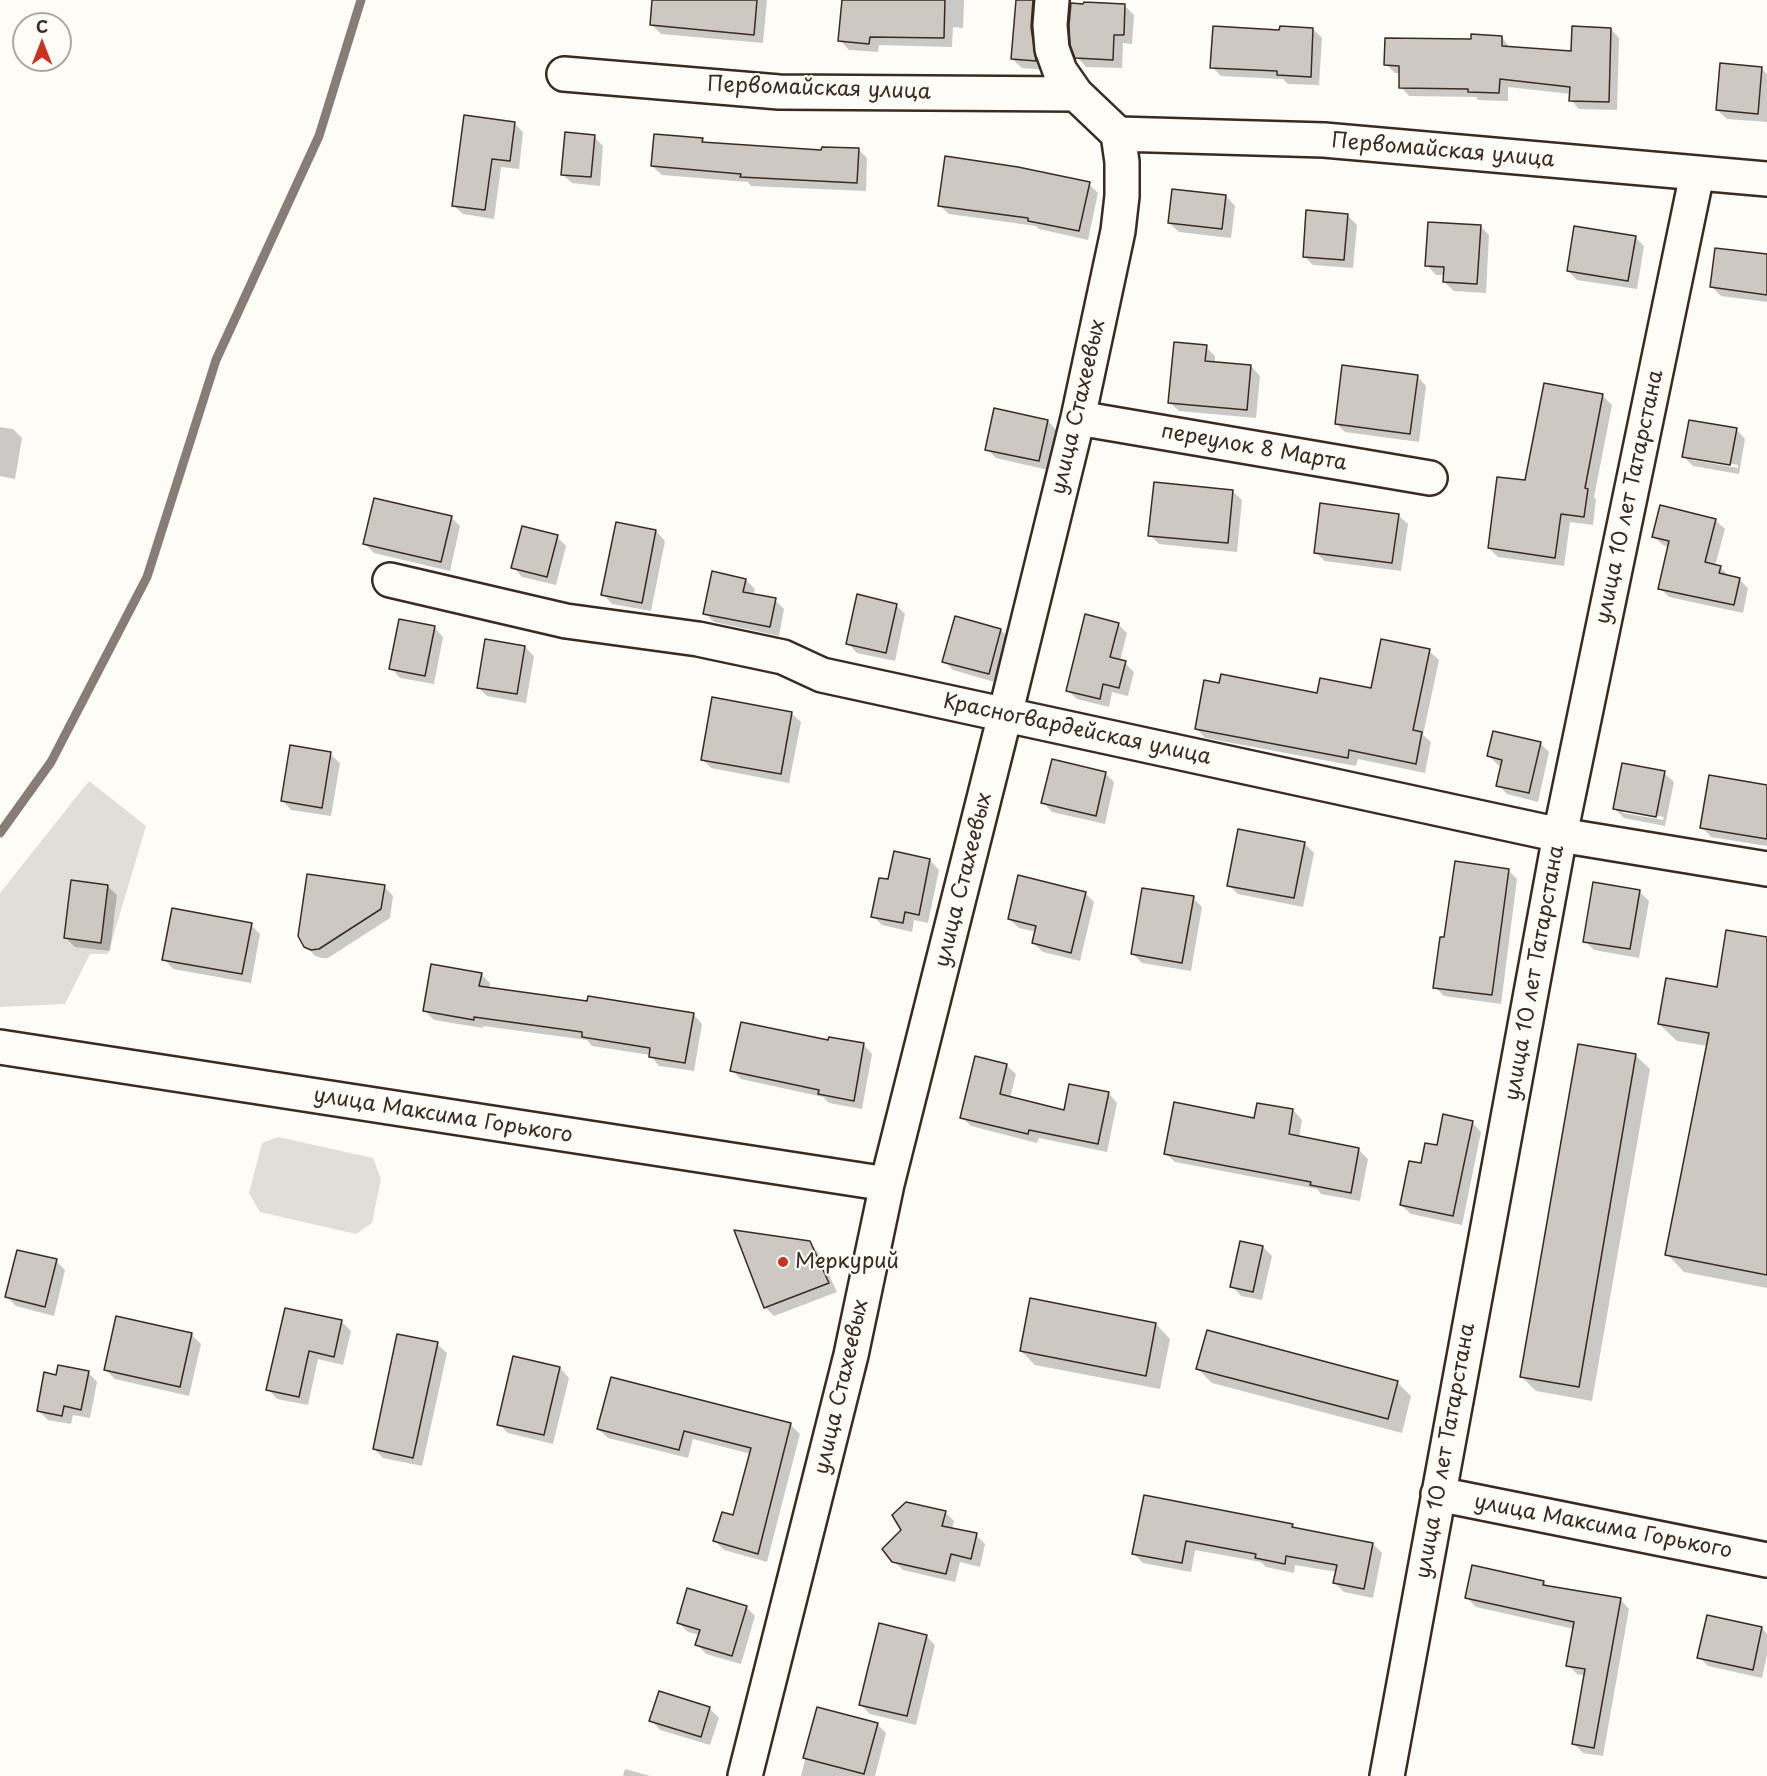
<!DOCTYPE html>
<meta charset="utf-8">
<style>
body{margin:0}
#map{position:relative;width:1767px;height:1776px;overflow:hidden;background:#fdfcf7;font-family:"Playpen Sans",sans-serif}
canvas{display:block}
.north{position:absolute;left:12px;top:12px;width:60px;height:60px;box-sizing:border-box;background:#fdfcf7;border:2px solid #afa8a0;border-radius:50%;rotate:0deg;font-size:16px;font-weight:700;line-height:24px;text-align:center;color:#3b2a1e}
.north::after{content:'';display:block;margin:auto;width:21px;height:27px;background:#c8321e;clip-path:polygon(50% 0,100% 100%,50% 72%,0 100%)}
</style>
<div id="map">
<canvas width="1767" height="1776"></canvas>
<div class="north">С</div>
</div>
<script>
const ctx = document.querySelector('canvas').getContext('2d');
ctx.lineJoin = 'round';
function fillPath(path, color) { ctx.fillStyle = color; ctx.fill(path, 'evenodd'); }
const toPath = rows => new Path2D(rows.map(r => 'M' + r).join(''));
function trace(path, color, width, dash) { ctx.strokeStyle = color; ctx.lineWidth = width; ctx.lineCap = dash ? 'butt' : 'round'; ctx.setLineDash(dash || []); ctx.stroke(path); }
function drawText(font, color, halo, rows, align = 'center') {
  ctx.font = font + ' "Playpen Sans",sans-serif'; ctx.lineWidth = 4.5; ctx.setLineDash([]); ctx.textBaseline = 'middle'; ctx.strokeStyle = halo; ctx.fillStyle = color; for (const [text, x, y, turn = 0] of rows) {
    ctx.save(); ctx.translate(x, y); ctx.rotate((+turn || 0) * Math.PI / 180); ctx.textAlign = isNaN(turn) ? turn : align; if (halo) ctx.strokeText(text, 0, 0); ctx.fillText(text, 0, 0); ctx.restore();
  }
}
const green = toPath([
 [89,781,146,826,108,954,90,954,65,1004,0,1007,0,893],
 [278,1137,373,1158,381,1179,372,1223,356,1234,260,1212,249,1193,262,1143]
]);
const shadow = toPath([
 [654,0,767,0,763,43,661,34,652,25],
 [843,0,964,0,963,28,953,27,952,47,879,45,878,52,849,50,840,40],
 [1033,2,1042,11,1045,70,1022,68,1012,59],
 [1125,6,1134,15,1132,44,1123,43,1122,68,1086,67,1077,57],
 [1313,29,1322,38,1319,85,1288,84,1283,79,1221,76,1212,67,1281,31],
 [1611,29,1619,38,1617,110,1579,109,1571,100,1571,94,1508,87,1508,101,1478,100,1476,97,1409,96,1401,87,1401,73,1395,73,1386,64,1472,41,1502,37,1510,48,1573,53],
 [1761,68,1767,74,1767,122,1727,119,1717,110],
 [514,123,523,132,519,169,501,167,494,219,463,214,453,205],
 [594,137,603,146,600,186,572,183,562,174],
 [702,139,706,143,823,152,858,149,867,158,866,191,751,186,748,182,662,175,652,166],
 [1089,184,1098,193,1088,240,1039,229,1036,226,949,214,939,205],
 [1226,196,1235,206,1231,238,1179,232,1169,223],
 [1347,215,1357,225,1353,268,1313,265,1304,256],
 [1480,226,1489,235,1486,293,1454,291,1444,282,1445,275,1436,275,1427,265],
 [1635,237,1644,246,1637,289,1577,280,1568,271],
 [1767,256,1767,302,1721,296,1712,287],
 [1206,347,1215,356,1215,363,1251,366,1260,376,1256,418,1179,411,1169,402],
 [1417,376,1426,386,1419,442,1345,432,1336,423],
 [1546,384,1603,396,1612,405,1594,497,1596,499,1593,525,1570,522,1564,566,1498,557,1489,548,1526,482],
 [996,410,1048,421,1057,431,1048,470,996,458,987,449],
 [0,427,13,429,22,438,15,479,0,476],
 [1736,429,1745,439,1739,474,1693,466,1684,457],
 [1692,457,1738,465,1738,468,1692,460],
 [1232,491,1242,500,1237,552,1159,544,1150,535],
 [1398,515,1408,524,1401,571,1325,561,1315,552],
 [451,517,460,526,450,571,374,553,365,544],
 [1715,520,1725,529,1715,566,1720,567,1730,577,1739,579,1748,588,1743,613,1669,597,1660,588,1669,547,1663,545,1653,536],
 [656,531,665,541,651,611,612,604,603,594],
 [557,537,566,546,556,585,522,577,513,567],
 [746,580,755,589,753,595,775,600,784,609,779,636,714,622,705,613],
 [896,605,905,614,895,661,857,653,848,643],
 [1118,624,1127,633,1120,661,1125,663,1134,672,1128,696,1112,692,1109,707,1077,699,1067,690],
 [434,627,443,637,434,684,400,678,391,668],
 [1001,630,1010,639,998,683,953,670,944,661],
 [525,647,534,656,526,703,487,696,478,687],
 [1429,651,1439,660,1423,735,1431,742,1425,773,1358,759,1356,766,1205,738,1196,728,1220,684,1318,695,1372,689],
 [791,713,801,722,789,783,711,768,702,759],
 [1540,743,1549,752,1538,802,1507,794,1498,785,1502,766,1498,765,1489,756],
 [330,754,340,763,331,816,291,810,282,800],
 [1105,773,1114,782,1105,824,1052,812,1043,802],
 [1664,773,1674,782,1665,826,1624,818,1615,809],
 [1623,809,1664,817,1663,820,1623,813],
 [1767,800,1767,846,1711,837,1702,827],
 [1305,844,1314,853,1303,907,1238,894,1229,885],
 [930,860,939,870,928,923,914,920,912,932,882,925,873,916,890,881],
 [1508,870,1517,879,1501,1004,1444,996,1435,987,1445,939],
 [107,886,117,895,110,951,75,947,66,938],
 [384,886,393,896,390,918,328,958,322,958,315,956,306,946],
 [1640,892,1649,901,1639,958,1594,950,1585,941],
 [1085,893,1094,902,1080,961,1043,952,1033,943,1036,932,1019,928,1009,919],
 [1193,898,1202,907,1191,971,1142,963,1132,953],
 [251,925,260,934,251,983,173,969,164,959],
 [1767,939,1767,1288,1684,1272,1667,1254,1708,1046,1677,1041,1659,1024,1719,988],
 [481,974,490,983,489,989,693,1014,702,1024,694,1071,659,1066,650,1055,592,1046,587,1040,483,1026,483,1028,434,1020,424,1010],
 [829,1042,863,1044,872,1054,862,1109,829,1103,823,1097,741,1079,732,1070],
 [1635,1055,1650,1069,1592,1401,1536,1391,1522,1377],
 [1006,1065,1016,1074,1010,1098,1065,1112,1108,1093,1117,1103,1107,1152,1039,1138,1037,1143,971,1126,961,1117],
 [1293,1110,1302,1120,1299,1138,1359,1150,1368,1159,1360,1201,1321,1194,1317,1189,1175,1162,1165,1153,1256,1120],
 [1472,1122,1481,1132,1462,1225,1411,1214,1401,1205,1422,1165,1438,1147],
 [809,1243,818,1252,837,1292,774,1316,765,1307],
 [1263,1247,1272,1256,1262,1300,1241,1296,1232,1286],
 [56,1261,65,1270,54,1316,16,1306,7,1297],
 [286,1310,341,1321,351,1331,343,1365,318,1359,308,1405,277,1399,268,1389],
 [1156,1324,1170,1339,1160,1389,1035,1365,1021,1351],
 [192,1335,201,1344,189,1396,115,1379,106,1370],
 [437,1344,447,1353,422,1466,383,1458,374,1449],
 [560,1368,569,1378,553,1444,508,1433,499,1424],
 [1198,1369,1397,1382,1411,1396,1402,1433,1212,1383],
 [88,1372,97,1382,90,1418,73,1415,71,1424,48,1420,39,1411,57,1376],
 [790,1424,800,1434,767,1562,724,1550,715,1541,734,1517,751,1454,693,1439,688,1458,608,1438,598,1429],
 [1145,1497,1292,1526,1296,1529,1373,1544,1382,1553,1373,1598,1344,1592,1335,1583,1337,1572,1295,1565,1294,1573,1266,1567,1261,1562,1195,1550,1191,1572,1143,1563,1134,1554],
 [945,1512,954,1521,952,1529,976,1535,985,1544,980,1567,960,1562,955,1582,903,1570,894,1561],
 [1543,1582,1549,1587,1620,1599,1629,1609,1603,1756,1583,1753,1573,1743,1585,1676,1577,1674,1568,1665,1574,1629,1476,1607,1467,1598],
 [746,1607,755,1616,741,1664,706,1654,697,1644,700,1635,688,1632,678,1622],
 [1762,1628,1767,1634,1767,1655,1762,1678,1708,1666,1699,1657],
 [926,1636,935,1645,916,1725,870,1714,861,1705],
 [709,1708,719,1718,710,1745,660,1730,651,1720],
 [818,1708,877,1724,886,1733,875,1776,801,1776],
 [625,1769,650,1776,623,1776]
]);
const stream = toPath([
 [0,833,51,762,147,577,216,360,319,136,361,0]
]);
const building = toPath([
 [652,0,757,0,754,35,650,25,652,0],
 [842,0,945,0,944,38,870,37,869,44,838,41,842,0],
 [1016,0,1033,0,1031,27,1036,61,1011,59,1016,0],
 [1084,2,1125,4,1124,35,1114,35,1113,60,1075,58,1070,45,1069,25,1071,3,1083,4,1084,2],
 [1213,26,1279,30,1280,26,1313,28,1311,77,1277,75,1277,71,1210,68,1213,26],
 [1572,26,1611,28,1609,102,1569,101,1570,87,1500,79,1499,93,1468,92,1468,89,1399,88,1399,66,1384,65,1385,38,1471,39,1471,34,1502,36,1502,46,1571,51,1572,26],
 [1720,63,1762,67,1758,114,1716,110,1720,63],
 [464,115,515,122,510,161,492,159,485,210,452,206,464,115],
 [565,132,595,135,591,177,561,175,565,132],
 [654,134,703,138,702,142,821,150,822,147,859,148,857,183,740,177,741,174,651,166,654,134],
 [945,156,1018,167,1090,182,1079,231,1028,221,1028,218,938,206,945,156],
 [1172,189,1226,195,1222,229,1168,223,1172,189],
 [1306,210,1348,214,1344,260,1303,257,1306,210],
 [1428,222,1481,225,1477,284,1443,282,1444,267,1425,266,1428,222],
 [1574,226,1636,236,1628,281,1567,271,1574,226],
 [1715,248,1767,254,1767,295,1710,287,1715,248],
 [1174,342,1207,345,1205,361,1251,365,1247,410,1168,403,1174,342],
 [1342,365,1418,375,1410,434,1335,424,1342,365],
 [1544,383,1603,394,1585,488,1588,489,1584,517,1561,514,1555,558,1488,548,1497,477,1525,480,1544,383],
 [994,408,1048,420,1039,461,985,450,994,408],
 [1689,420,1737,428,1730,465,1682,457,1689,420],
 [1154,482,1233,490,1228,543,1148,536,1154,482],
 [374,498,452,516,441,562,363,544,374,498],
 [1320,503,1399,514,1392,563,1314,553,1320,503],
 [1660,505,1716,519,1705,562,1721,566,1719,573,1740,578,1734,605,1658,589,1669,541,1652,537,1660,505],
 [616,522,656,530,642,603,601,595,616,522],
 [522,526,558,535,547,577,511,568,522,526],
 [712,571,746,579,743,592,776,598,770,627,703,614,712,571],
 [857,594,897,604,886,653,846,644,857,594],
 [1085,614,1119,623,1110,657,1126,661,1119,688,1103,684,1100,699,1066,691,1085,614],
 [955,616,1001,629,989,674,942,662,955,616],
 [399,619,435,626,425,676,389,669,399,619],
 [485,639,525,646,517,694,477,688,485,639],
 [1381,639,1430,649,1413,730,1422,732,1416,764,1349,750,1348,758,1195,729,1204,680,1219,683,1221,674,1317,693,1320,678,1371,688,1381,639],
 [712,697,792,712,781,774,701,760,712,697],
 [1493,731,1541,742,1529,793,1496,786,1502,760,1487,756,1493,731],
 [290,745,331,752,322,808,281,801,290,745],
 [1052,759,1106,772,1096,816,1041,803,1052,759],
 [1622,763,1665,771,1656,817,1613,809,1622,763],
 [1709,775,1767,785,1767,839,1700,828,1709,775],
 [1238,829,1305,842,1294,898,1227,886,1238,829],
 [894,851,930,859,919,915,905,912,903,923,871,917,879,878,888,879,894,851],
 [1455,861,1509,869,1492,995,1433,988,1440,937,1444,937,1455,861],
 [307,874,385,885,381,909,319,949,311,950,304,947,298,936,307,874],
 [1018,875,1086,892,1071,953,1032,943,1036,926,1008,919,1018,875],
 [71,880,108,885,101,943,64,938,71,880],
 [1593,882,1640,890,1630,949,1583,942,1593,882],
 [1142,888,1194,896,1182,963,1131,954,1142,888],
 [172,908,252,923,242,974,162,960,172,908],
 [1726,930,1767,937,1767,1275,1665,1255,1709,1033,1658,1024,1666,978,1717,987,1726,930],
 [431,964,482,973,479,986,587,1001,588,996,694,1013,685,1063,649,1057,650,1048,582,1037,582,1032,474,1017,474,1020,423,1011,431,964],
 [741,1022,828,1040,829,1037,864,1043,854,1101,818,1094,819,1090,730,1071,741,1022],
 [1578,1044,1636,1054,1579,1387,1520,1377,1578,1044],
 [975,1056,1007,1064,1000,1094,1064,1110,1069,1084,1109,1092,1098,1144,1029,1130,1028,1134,960,1118,975,1056],
 [1174,1102,1254,1118,1257,1103,1293,1109,1289,1134,1359,1148,1351,1193,1310,1185,1311,1182,1164,1154,1174,1102],
 [1443,1114,1473,1121,1453,1216,1400,1205,1409,1161,1421,1163,1425,1143,1437,1145,1443,1114],
 [734,1230,810,1241,829,1283,764,1308,734,1230],
 [1240,1241,1263,1246,1253,1292,1230,1287,1240,1241],
 [17,1250,57,1259,45,1307,5,1297,17,1250],
 [1030,1298,1156,1323,1146,1376,1020,1351,1030,1298],
 [285,1308,342,1320,334,1357,309,1351,299,1397,266,1390,285,1308],
 [116,1316,192,1333,180,1387,104,1370,116,1316],
 [1207,1330,1398,1381,1388,1419,1196,1369,1207,1330],
 [397,1334,438,1342,413,1458,373,1449,397,1334],
 [513,1356,560,1367,544,1435,497,1425,513,1356],
 [58,1365,89,1371,81,1410,64,1406,62,1416,37,1411,44,1372,56,1375,58,1365],
 [611,1377,791,1423,758,1554,713,1541,722,1512,733,1515,751,1448,684,1431,679,1450,597,1429,611,1377],
 [1144,1495,1293,1524,1292,1527,1373,1543,1364,1589,1333,1583,1337,1565,1286,1556,1285,1564,1255,1558,1256,1554,1186,1541,1182,1563,1132,1554,1144,1495],
 [906,1502,946,1511,942,1526,977,1533,971,1559,951,1554,946,1574,892,1562,882,1549,901,1530,892,1515,906,1502],
 [1472,1565,1544,1581,1543,1585,1621,1598,1594,1748,1572,1744,1585,1669,1566,1666,1574,1622,1465,1598,1472,1565],
 [687,1588,747,1606,732,1656,695,1645,700,1630,677,1623,687,1588],
 [1707,1615,1762,1627,1753,1670,1697,1658,1707,1615],
 [879,1623,927,1635,907,1716,859,1705,879,1623],
 [659,1691,710,1707,701,1737,649,1721,659,1691],
 [817,1707,878,1723,864,1774,803,1758,817,1707]
]);
const minor = toPath([
 [564,74,779,92,1076,94],
 [1118,134,1324,140,1767,179],
 [1078,418,1430,478],
 [390,580,566,621,698,639,783,657,822,675,1560,835,1767,869],
 [0,1047,887,1184],
 [1438,1494,1767,1560],
 [745,1776,851,1355,887,1184,1005,715,1078,418,1118,231,1122,196,1122,162,1118,134,1076,94,1060,71,1052,49,1050,25,1052,0],
 [1387,1776,1560,835,1697,174]
]);
const markers = [
 [783,1262,6,"#c8321e"]
];
const streetNames = [
 ["Первомайская улица",819,89,2],
 ["Первомайская улица",1443,151,5],
 ["улица Стахеевых",1079,407,-77],
 ["переулок 8 Марта",1254,448,10],
 ["улица 10 лет Татарстана",1630,497,-78],
 ["Красногвардейская улица",1077,730,12],
 ["улица Стахеевых",964,880,-76],
 ["улица 10 лет Татарстана",1535,973,-80],
 ["улица Максима Горького",443,1116,9],
 ["улица Стахеевых",842,1387,-77],
 ["улица 10 лет Татарстана",1446,1451,-80],
 ["улица Максима Горького",1603,1527,11]
];
const poiNames = [
 ["Меркурий",795,1262]
];
fillPath(green, '#e1ded7');
fillPath(shadow, '#0003');
trace(stream, '#887d74', 9);
fillPath(building, '#cdc8c2');
trace(building, '#3b2a1e', 1.5);
trace(minor, '#3b2a1e', 38);
trace(minor, '#fdfcf7', 33);
for (const [x, y, r, color] of markers) { const dot = new Path2D(); dot.arc(x, y, r, 0, 2 * Math.PI); ctx.fillStyle = color; ctx.fill(dot); trace(dot, '#fdfcf7', 2); }
drawText('21px', '#3b2a1e', '#fdfcf7', streetNames);
drawText('21px', '#3b2a1e', '#fdfcf7', poiNames, 'left');
</script>
